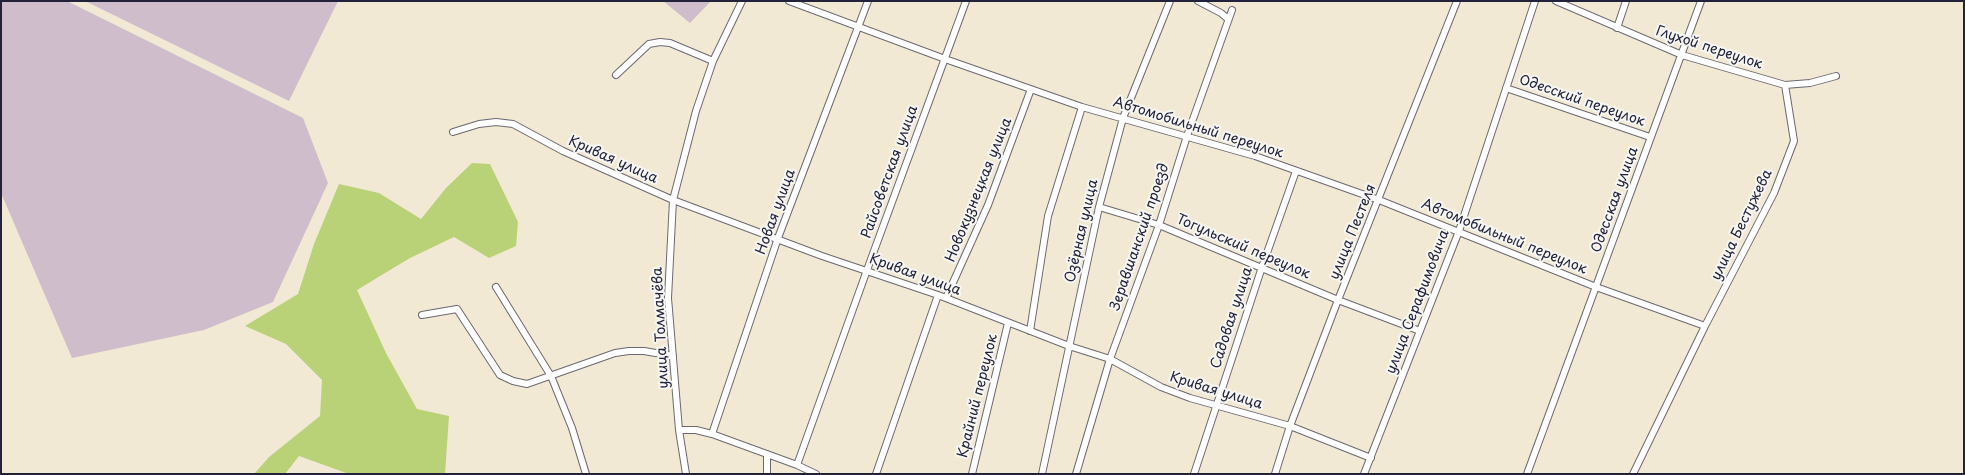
<!DOCTYPE html>
<meta charset="utf-8">
<style>
body{margin:0}
#map{position:relative;width:1965px;height:475px;overflow:hidden;background:#f2e9d5;font-family:"Playpen Sans",sans-serif}
canvas{display:block}
.frame{position:absolute;inset:0;border:2px solid #22223b;pointer-events:none}
</style>
<div id="map">
<canvas width="1965" height="475"></canvas>
<div class="frame"></div>
</div>
<script>
const ctx = document.querySelector('canvas').getContext('2d');
ctx.lineJoin = 'round';
function fillPath(path, color) { ctx.fillStyle = color; ctx.fill(path, 'evenodd'); }
const toPath = rows => new Path2D(rows.map(r => 'M' + r).join(''));
function trace(path, color, width, dash) { ctx.strokeStyle = color; ctx.lineWidth = width; ctx.lineCap = dash ? 'butt' : 'round'; ctx.setLineDash(dash || []); ctx.stroke(path); }
function drawText(font, color, halo, rows, align = 'center') {
  ctx.font = font + ' "Playpen Sans",sans-serif'; ctx.lineWidth = 4; ctx.setLineDash([]); ctx.textBaseline = 'middle'; ctx.strokeStyle = halo; ctx.fillStyle = color; for (const [text, x, y, turn = 0] of rows) {
    ctx.save(); ctx.translate(x, y); ctx.rotate((+turn || 0) * Math.PI / 180); ctx.textAlign = isNaN(turn) ? turn : align; if (halo) ctx.strokeText(text, 0, 0); ctx.fillText(text, 0, 0); ctx.restore();
  }
}
const industrial = toPath([
 [1,1,67,1,303,118,328,183,273,302,204,330,72,358,1,193],
 [85,1,338,1,289,101],
 [663,1,711,1,690,23]
]);
const green = toPath([
 [472,163,490,164,518,222,516,246,489,258,454,237,410,258,357,290,386,353,417,409,449,416,445,474,349,474,299,456,285,474,254,474,269,457,320,416,322,380,286,344,245,326,298,294,314,244,339,184,379,193,421,219,446,188]
]);
const minor = toPath([
 [789,1,945,59,1082,107,1255,156,1379,200,1596,287,1705,326,1633,474],
 [1198,1,1221,13,1228,19],
 [1556,1,1682,55,1785,85,1810,83,1836,76],
 [1617,28,1626,1],
 [616,75,649,44,660,42,670,43,713,61],
 [1506,88,1650,137],
 [453,132,479,124,496,122,513,124,563,151,673,200,822,256,938,295,1069,346,1110,359,1161,387,1190,398,1290,426,1371,458],
 [1099,207,1159,225,1338,300,1420,331],
 [496,287,551,376,572,428,586,474],
 [946,298,988,205,1031,89],
 [422,315,457,309,500,375,513,381,527,384,615,353,629,351,644,351,673,356],
 [1705,326,1774,193,1794,141,1785,85],
 [1030,331,1048,216,1082,107],
 [679,430,696,430,712,434,797,465,816,474],
 [712,434,778,238,868,1],
 [797,465,867,270,966,1],
 [686,474,679,430,668,298,673,200,696,111,713,61,742,1],
 [767,474,767,454],
 [876,474,938,295],
 [972,474,1008,323],
 [1042,474,1099,207,1123,118,1170,1],
 [1076,474,1110,359,1159,225,1187,136,1232,10],
 [1194,474,1262,267,1296,171],
 [1275,474,1290,426,1338,300,1457,1],
 [1364,474,1459,231,1535,1],
 [1527,474,1701,1]
]);
const streetNames = [
 ["Глухой переулок",1709,48,18],
 ["Одесский переулок",1582,101,19],
 ["Автомобильный переулок",1198,128,17],
 ["Кривая улица",613,160,24],
 ["Райсоветская улица",890,172,-70],
 ["Новокузнецкая улица",979,190,-68],
 ["Одесская улица",1615,200,-70],
 ["Новая улица",776,212,-70],
 ["улица Бестужева",1742,225,-64],
 ["Озёрная улица",1082,231,-77],
 ["улица Пестеля",1353,232,-68],
 ["Зеравшанский проезд",1140,237,-71],
 ["Автомобильный переулок",1504,237,22],
 ["Тогульский переулок",1243,247,23],
 ["Кривая улица",915,275,20],
 ["улица Серафимовича",1418,302,-69],
 ["Садовая улица",1232,318,-72],
 ["улица Толмачёва",661,328,-93],
 ["Кривая улица",1216,391,17],
 ["Крайний переулок",978,396,-76]
];
fillPath(industrial, '#d0bdcc');
fillPath(green, '#bad277');
trace(minor, '#6b6871', 8);
trace(minor, '#fff', 6);
drawText('14px', '#22223b', '#f6f6f2', streetNames);
</script>
